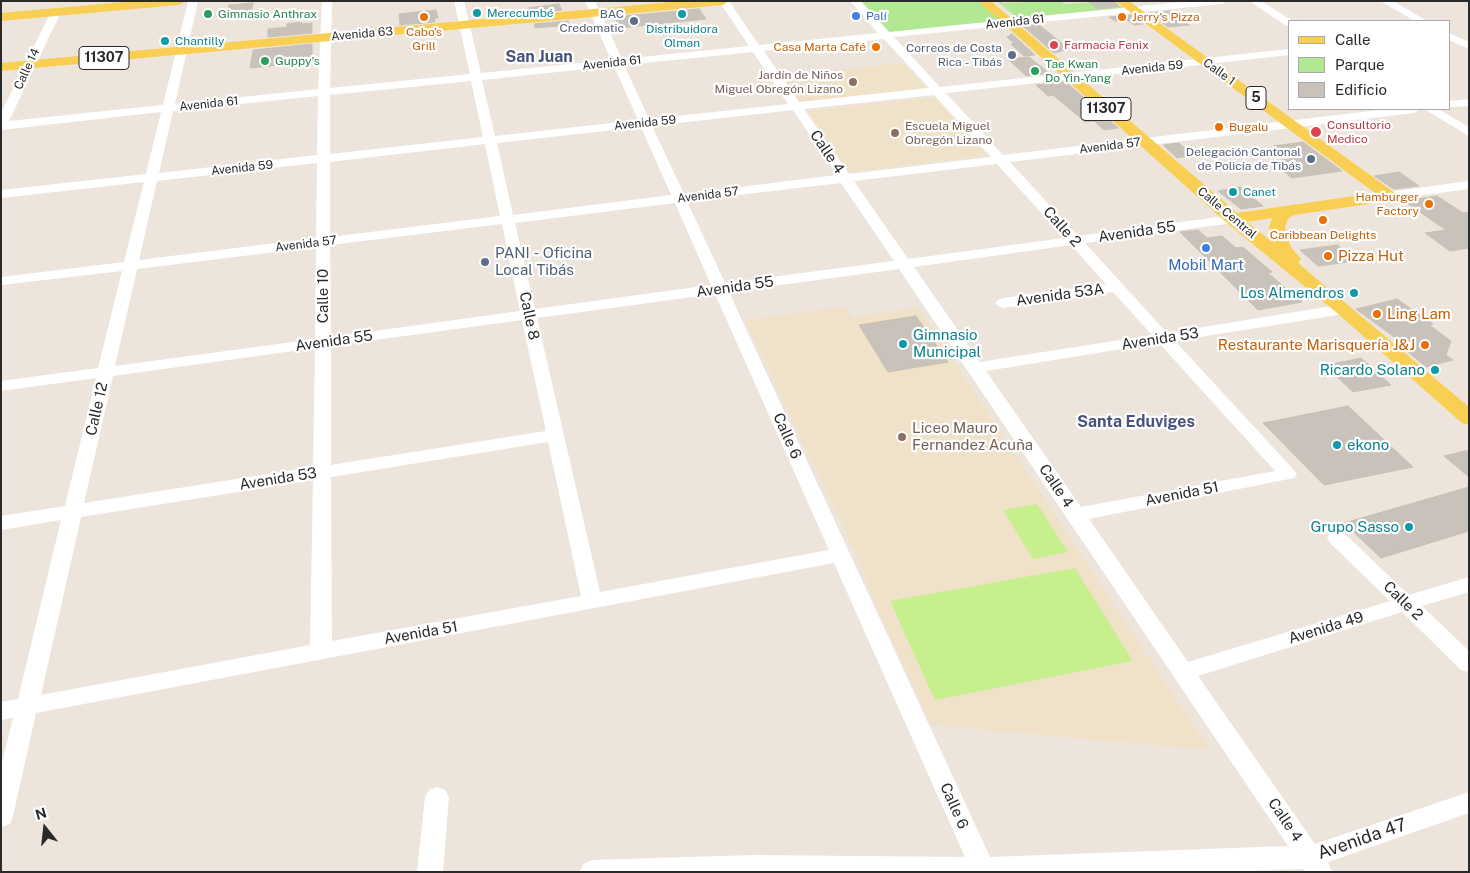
<!DOCTYPE html>
<meta charset="utf-8">
<style>
body{margin:0}
#map{position:relative;width:1470px;height:873px;overflow:hidden;background:#ede5db;font-family:"Public Sans",sans-serif}
canvas{display:block}
.frame{position:absolute;inset:0;border:2px solid #2a2a2a;pointer-events:none}
.legend{position:absolute;left:1288px;top:20px;width:162px;height:90px;box-sizing:border-box;background:#fff;border:1px solid #aaa;margin:0;padding:6px 9px;list-style:none;font-size:15px;color:#2a2a2a}
.legend li{display:flex;align-items:center;gap:10px;height:25px}
.legend b{width:25px;border:1px solid #aaa}
.north{position:absolute;left:20px;top:803px;width:50px;height:50px;-webkit-text-stroke:4px #fff;paint-order:stroke;rotate:344deg;font-size:14px;font-weight:700;line-height:20px;text-align:center;color:#2a2a2a}
.north::after{content:'';display:block;margin:auto;width:18px;height:22px;background:#2a2a2a;clip-path:polygon(50% 0,100% 100%,50% 72%,0 100%)}
</style>
<div id="map">
<canvas width="1470" height="873"></canvas>
<div class="frame"></div>
<ul class="legend">
<li><b style="height:6px;background:#f9cf53"></b>Calle</li>
<li><b style="height:14px;background:#b2e793"></b>Parque</li>
<li><b style="height:14px;background:#c8c2ba"></b>Edificio</li>
</ul>
<div class="north">N</div>
</div>
<script>
const ctx = document.querySelector('canvas').getContext('2d');
ctx.lineJoin = 'round';
function fillPath(path, color) { ctx.fillStyle = color; ctx.fill(path, 'evenodd'); }
const toPath = rows => new Path2D(rows.map(r => 'M' + r).join(''));
function trace(path, color, width, dash) { ctx.strokeStyle = color; ctx.lineWidth = width; ctx.lineCap = dash ? 'butt' : 'round'; ctx.setLineDash(dash || []); ctx.stroke(path); }
function drawText(font, color, halo, rows, align = 'center') {
  ctx.font = font + ' "Public Sans",sans-serif'; ctx.lineWidth = 4.5; ctx.setLineDash([]); ctx.textBaseline = 'middle'; ctx.strokeStyle = halo; ctx.fillStyle = color; for (const [text, x, y, turn = 0] of rows) {
    ctx.save(); ctx.translate(x, y); ctx.rotate((+turn || 0) * Math.PI / 180); ctx.textAlign = isNaN(turn) ? turn : align; if (halo) ctx.strokeText(text, 0, 0); ctx.fillText(text, 0, 0); ctx.restore();
  }
}
const education = toPath([
 [903,63,927,88,799,103,781,76],
 [934,97,987,155,849,172,807,111],
 [847,306,853,317,918,307,1210,750,931,725,869,589,856,554,745,320]
]);
const green = toPath([
 [860,1,979,1,1003,23,892,35],
 [997,1,1004,3,1060,1,1065,4,1114,1,1123,8,1017,18]
]);
const pitch = toPath([
 [1037,504,1068,552,1033,559,1003,510],
 [1075,568,1133,661,935,700,890,601]
]);
const building = toPath([
 [1088,1,1113,1,1119,6,1098,9,1088,1],
 [253,3,250,18,225,20,229,5,253,3],
 [559,4,562,10,529,13,527,8,559,4],
 [699,9,706,19,619,28,614,17,699,9],
 [436,10,438,18,434,19,435,22,400,25,399,14,436,10],
 [1170,11,1190,25,1168,27,1149,13,1170,11],
 [1131,15,1143,24,1134,25,1127,20,1115,21,1109,17,1131,15],
 [568,21,570,25,535,28,534,24,568,21],
 [301,22,301,24,312,23,312,33,268,37,268,29,287,27,287,24,301,22],
 [1038,24,1069,49,1054,53,1023,26,1038,24],
 [1012,34,1035,55,1024,56,1011,44,1014,43,1007,37,1012,34],
 [312,44,312,58,279,61,279,65,250,68,253,50,312,44],
 [1029,57,1049,73,1026,76,1008,59,1029,57],
 [1066,82,1118,128,1104,130,1094,121,1085,122,1053,95,1048,96,1036,85,1066,82],
 [1303,142,1342,171,1292,178,1270,161,1290,159,1273,146,1303,142],
 [1179,143,1182,146,1194,155,1177,158,1163,145,1179,143],
 [1399,172,1419,186,1394,189,1374,176,1399,172],
 [1240,187,1263,206,1241,209,1218,191,1240,187],
 [1437,196,1463,213,1469,212,1469,248,1450,251,1425,233,1446,230,1404,201,1437,196],
 [1198,230,1207,238,1222,236,1236,248,1243,247,1272,272,1268,273,1302,302,1258,310,1180,232,1198,230],
 [1338,245,1357,261,1318,266,1300,250,1338,245],
 [1397,299,1433,324,1429,325,1451,341,1446,355,1453,360,1426,367,1397,343,1401,342,1356,309,1397,299],
 [916,316,948,362,888,372,859,325,916,316],
 [1361,358,1391,385,1353,392,1336,376,1344,375,1332,364,1361,358],
 [1348,406,1413,467,1324,485,1263,423,1348,406],
 [1469,450,1469,477,1444,456,1469,450],
 [1469,487,1469,531,1381,558,1344,523,1469,487]
]);
const minor = toPath([
 [188,1,198,1,175,104,318,89,322,1,332,1,330,88,470,74,454,1,464,1,481,73,611,60,585,1,595,1,622,59,749,46,719,1,729,1,759,45,878,33,850,1,861,1,889,32,1190,1,1227,1,1222,4,894,37,940,87,1289,49,1289,55,946,93,1003,155,1387,109,1420,109,1414,113,1010,162,1078,236,1233,215,1238,216,1240,219,1233,223,1085,243,1167,333,1344,304,1349,306,1352,309,1349,312,1344,314,1175,341,1294,470,1297,474,1294,478,1089,519,1188,662,1390,601,1330,543,1327,538,1330,533,1337,531,1344,533,1409,595,1469,577,1469,592,1422,606,1469,651,1469,672,1461,670,1402,612,1198,676,1315,844,1469,792,1469,813,1328,862,1332,872,1305,872,1303,869,1219,872,580,872,583,864,592,860,753,855,965,857,834,563,36,713,13,816,10,824,1,827,1,766,13,718,1,720,1,702,18,699,61,520,1,530,1,516,65,506,96,378,1,391,1,381,98,368,122,271,1,285,1,277,124,262,144,182,1,198,1,190,146,174,161,112,1,130,1,113,51,12,56,9,61,12,9,121,163,105,188,1],
 [884,39,929,88,799,102,764,51,884,39],
 [753,52,788,104,649,119,624,65,753,52],
 [614,66,638,120,495,136,482,80,614,66],
 [471,81,483,137,330,154,330,95,471,81],
 [934,95,991,157,849,174,804,109,934,95],
 [318,96,317,155,159,173,173,111,318,96],
 [793,110,837,175,684,194,652,126,793,110],
 [641,127,671,195,513,215,497,143,641,127],
 [485,144,500,216,330,237,330,162,485,144],
 [317,163,316,238,139,260,157,181,317,163],
 [997,164,1064,238,908,259,854,181,997,164],
 [841,183,894,261,725,283,687,201,841,183],
 [675,203,711,285,535,309,515,223,675,203],
 [502,224,520,311,331,337,330,245,502,224],
 [1071,245,1106,284,1003,298,998,300,995,303,998,306,1003,308,1113,292,1152,335,980,362,914,267,1071,245],
 [316,247,315,339,115,366,137,269,316,247],
 [899,269,1288,846,990,857,729,292,899,269],
 [715,294,829,550,600,592,537,318,715,294],
 [522,320,546,431,331,465,331,346,522,320],
 [1159,343,1275,471,1081,507,986,371,1159,343],
 [315,348,313,467,84,503,113,376,315,348],
 [548,442,581,596,332,641,331,477,548,442],
 [313,480,310,645,41,695,81,517,313,480],
 [1249,1,1261,1,1293,21,1289,21,1289,26,1285,25,1249,1],
 [1380,1,1393,1,1427,21,1415,21,1380,1],
 [1449,33,1469,42,1469,49,1449,40,1449,33],
 [1469,99,1469,106,1449,107,1449,101,1469,99],
 [1424,109,1438,109,1469,127,1469,136,1424,109],
 [1469,181,1469,189,1389,200,1382,196,1389,192,1469,181],
 [437,787,445,790,449,797,443,872,417,872,425,797,429,790,437,787]
]);
const major = toPath([
 [136,1,185,1,179,5,1,21,1,13,136,1],
 [681,1,729,1,723,5,1,71,1,63,681,1],
 [978,1,991,1,1237,213,1375,193,1115,1,1129,1,1395,193,1397,196,1395,199,1389,201,1294,215,1288,219,1285,227,1287,237,1291,247,1301,259,1298,263,1469,407,1469,425,1462,423,1337,313,1227,223,978,1],
 [1272,218,1269,227,1271,241,1247,222,1272,218]
]);
const markers = [
 [477,13,5,"#0f9aa8"],
 [208,14,5,"#2e9e5b"],
 [682,14,5,"#0f9aa8"],
 [856,16,5,"#3f7fe0"],
 [424,17,5,"#e8710a"],
 [1122,17,5,"#e8710a"],
 [634,21,5,"#5c6f8a"],
 [165,41,5,"#0f9aa8"],
 [1054,45,5,"#e0444e"],
 [876,47,5,"#e8710a"],
 [1012,55,5,"#5c6f8a"],
 [265,61,5,"#2e9e5b"],
 [1035,71,5,"#2e9e5b"],
 [853,82,5,"#8d6e63"],
 [1219,127,5,"#e8710a"],
 [1316,132,6,"#e0444e"],
 [895,133,5,"#8d6e63"],
 [1311,159,5,"#5c6f8a"],
 [1233,192,5,"#0f9aa8"],
 [1429,204,5,"#e8710a"],
 [1323,220,5,"#e8710a"],
 [1206,248,5,"#3f7fe0"],
 [1328,256,5,"#e8710a"],
 [485,262,5,"#5c6f8a"],
 [1354,293,5,"#0f9aa8"],
 [1377,314,5,"#e8710a"],
 [903,344,5,"#0f9aa8"],
 [1425,345,5,"#e8710a"],
 [1435,370,5,"#0f9aa8"],
 [902,437,5,"#8d6e63"],
 [1337,445,5,"#0f9aa8"],
 [1409,527,5,"#0f9aa8"]
];
const farCulturenames = [
 ["Merecumbé",487,13],
 ["Distribuidora",682,29,"center"],
 ["Olman",682,43,"center"],
 ["Chantilly",175,41],
 ["Canet",1243,192]
];
const farLeisurenames = [
 ["Gimnasio Anthrax",218,14],
 ["Guppy's",275,61],
 ["Tae Kwan",1045,64],
 ["Do Yin-Yang",1045,78]
];
const farServicenames = [
 ["BAC",624,14],
 ["Credomatic",624,28],
 ["Correos de Costa",1002,48],
 ["Rica - Tibás",1002,62],
 ["Delegación Cantonal",1301,152],
 ["de Policía de Tibás",1301,166]
];
const farShopnames = [
 ["Palí",866,16]
];
const farFoodnames = [
 ["Jerry's Pizza",1132,17],
 ["Cabo's",424,32,"center"],
 ["Grill",424,46,"center"],
 ["Casa Marta Café",866,47,"right"],
 ["Bugalu",1229,127],
 ["Hamburger",1419,197,"right"],
 ["Factory",1419,211,"right"],
 ["Caribbean Delights",1323,235,"center"]
];
const farStreetnames = [
 ["Avenida 61",1015,22,-6],
 ["Avenida 63",362,34,-5],
 ["Avenida 61",612,63,-6],
 ["Avenida 59",1152,68,-6],
 ["Calle 14",27,69,-65],
 ["Calle 1",1219,72,36],
 ["Avenida 61",209,104,-6],
 ["Avenida 59",645,123,-6],
 ["Avenida 57",1110,146,-7],
 ["Avenida 59",242,168,-6],
 ["Avenida 57",708,195,-7],
 ["Calle Central",1227,213,40],
 ["Avenida 57",306,244,-7]
];
const farHealthnames = [
 ["Farmacia Fenix",1064,45],
 ["Consultorio",1327,125],
 ["Medico",1327,139]
];
const farEducationnames = [
 ["Jardín de Niños",843,75],
 ["Miguel Obregón Lizano",843,89],
 ["Escuela Miguel",905,126,"left"],
 ["Obregón Lizano",905,140,"left"]
];
const shields = [
 [104,58,50],
 [1256,98,20],
 [1106,109,50]
];
const shieldNames = [
 ["11307",104,58],
 ["5",1256,98],
 ["11307",1106,109]
];
const streetNames = [
 ["Calle 4",827,152,56],
 ["Calle 2",1062,227,48],
 ["Avenida 55",1137,232,-8],
 ["Avenida 55",735,287,-8],
 ["Avenida 53A",1060,295,-8],
 ["Calle 10",323,296,-90],
 ["Calle 8",529,316,78],
 ["Avenida 53",1160,339,-9],
 ["Avenida 55",334,341,-8],
 ["Calle 12",97,409,-77],
 ["Calle 6",787,436,66],
 ["Avenida 53",278,479,-9],
 ["Calle 4",1056,486,56],
 ["Avenida 51",1182,494,-11],
 ["Calle 2",1403,601,44],
 ["Avenida 49",1326,628,-17],
 ["Avenida 51",421,633,-10],
 ["Calle 6",954,806,66],
 ["Calle 4",1285,820,56]
];
const serviceNames = [
 ["PANI - Oficina",495,253],
 ["Local Tibás",495,270]
];
const foodNames = [
 ["Pizza Hut",1338,256],
 ["Ling Lam",1387,314],
 ["Restaurante Marisquería J&J",1415,345,"right"]
];
const shopNames = [
 ["Mobil Mart",1206,265]
];
const cultureNames = [
 ["Los Almendros",1344,293],
 ["Gimnasio",913,335,"left"],
 ["Municipal",913,352,"left"],
 ["Ricardo Solano",1425,370],
 ["ekono",1347,445,"left"],
 ["Grupo Sasso",1399,527]
];
const educationNames = [
 ["Liceo Mauro",912,428],
 ["Fernandez Acuña",912,445]
];
const farDistrictnames = [
 ["San Juan",539,57]
];
const neighbourhoodNames = [
 ["Santa Eduviges",1136,422]
];
const nearStreetnames = [
 ["Avenida 47",1362,839,-19]
];
fillPath(education, '#f0e2c9');
fillPath(green, '#b2e793');
fillPath(pitch, '#c8ef8e');
fillPath(building, '#c8c2ba');
trace(building, '#c8c1b4', 1);
fillPath(minor, '#fff');
fillPath(major, '#f9cf53');
for (const [x, y, r, color] of markers) { const dot = new Path2D(); dot.arc(x, y, r, 0, 2 * Math.PI); ctx.fillStyle = color; ctx.fill(dot); trace(dot, '#fff', 2); }
drawText('12px', '#0d838f', '#fff', farCulturenames, 'left');
drawText('12px', '#27864d', '#fff', farLeisurenames, 'left');
drawText('12px', '#4e5e75', '#fff', farServicenames, 'right');
drawText('12px', '#366cbe', '#fff', farShopnames, 'left');
drawText('12px', '#c56008', '#fff', farFoodnames, 'left');
drawText('12px', '#2a2a2a', '#fff', farStreetnames);
drawText('12px', '#be3a42', '#fff', farHealthnames, 'left');
drawText('12px', '#785e54', '#fff', farEducationnames, 'right');
for (const [x, y, w] of shields) { const box = new Path2D(); box.roundRect(x - w / 2, y - 11.5, w, 23, 4); ctx.fillStyle = '#fff'; ctx.fill(box); trace(box, '#2a2a2a', 1); }
drawText('bold 14px', '#2a2a2a', null, shieldNames);
drawText('15px', '#2a2a2a', '#fff', streetNames);
drawText('15px', '#4e5e75', '#fff', serviceNames, 'left');
drawText('15px', '#c56008', '#fff', foodNames, 'left');
drawText('15px', '#366cbe', '#fff', shopNames);
drawText('15px', '#0d838f', '#fff', cultureNames, 'right');
drawText('15px', '#785e54', '#fff', educationNames, 'left');
drawText('bold 16px', '#47527d', '#fff', farDistrictnames);
drawText('bold 16px', '#47527d', '#fff', neighbourhoodNames);
drawText('18px', '#2a2a2a', '#fff', nearStreetnames);
</script>
